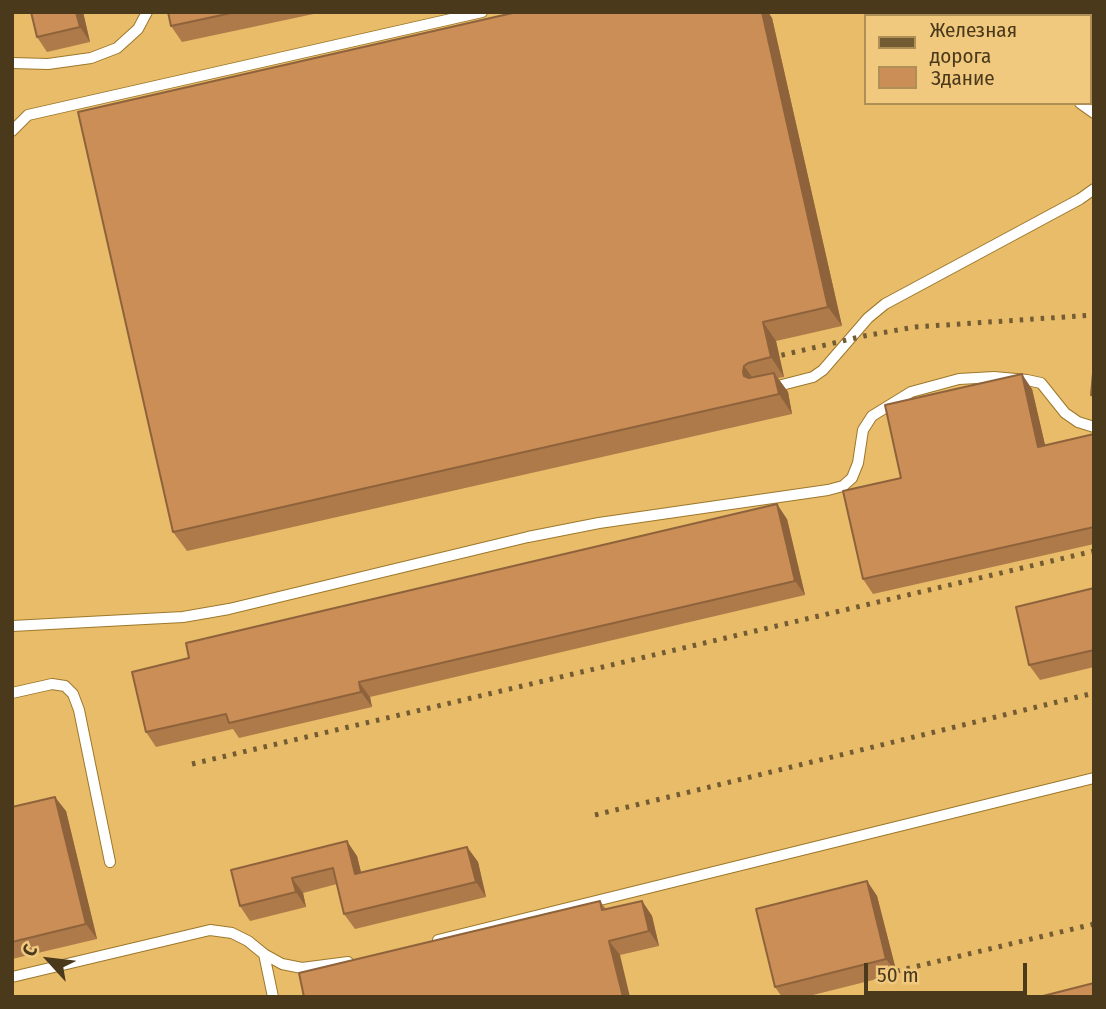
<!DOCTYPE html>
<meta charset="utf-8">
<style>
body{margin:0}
#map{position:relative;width:1106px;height:1009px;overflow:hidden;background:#f0c87e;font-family:"Fira Sans Condensed",sans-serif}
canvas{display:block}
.frame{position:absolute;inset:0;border:14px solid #4a391a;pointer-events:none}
.legend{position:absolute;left:864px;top:14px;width:228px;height:91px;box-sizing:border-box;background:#f0c87e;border:2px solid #ae8f56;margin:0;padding:9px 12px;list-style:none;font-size:21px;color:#4a391a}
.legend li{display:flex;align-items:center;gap:14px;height:35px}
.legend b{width:35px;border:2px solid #ae8f56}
.north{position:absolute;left:14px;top:925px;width:70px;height:70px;-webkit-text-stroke:5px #f0c87e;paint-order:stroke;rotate:297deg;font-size:19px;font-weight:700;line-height:28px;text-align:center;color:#4a391a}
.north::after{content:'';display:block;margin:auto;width:24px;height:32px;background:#4a391a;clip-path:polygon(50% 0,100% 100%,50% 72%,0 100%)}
.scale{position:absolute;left:864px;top:963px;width:163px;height:32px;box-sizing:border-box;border:4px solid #4a391a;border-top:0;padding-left:9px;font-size:21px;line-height:24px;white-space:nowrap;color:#4a391a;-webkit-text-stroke:5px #f0c87e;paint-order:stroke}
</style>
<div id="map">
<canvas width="1106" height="1009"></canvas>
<div class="frame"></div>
<ul class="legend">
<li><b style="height:9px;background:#735c33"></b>Железная дорога</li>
<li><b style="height:19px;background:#cb8e56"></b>Здание</li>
</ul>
<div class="north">С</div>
<div class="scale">50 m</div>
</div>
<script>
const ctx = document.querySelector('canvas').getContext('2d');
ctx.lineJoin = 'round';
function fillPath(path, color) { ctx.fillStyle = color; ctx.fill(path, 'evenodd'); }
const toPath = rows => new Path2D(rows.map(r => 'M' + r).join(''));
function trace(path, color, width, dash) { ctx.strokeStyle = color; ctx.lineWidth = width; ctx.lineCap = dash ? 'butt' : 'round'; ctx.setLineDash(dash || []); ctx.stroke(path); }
const built = toPath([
 [12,12,1094,12,1094,997,12,997],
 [866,16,1090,16,1090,103,866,103]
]);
const lane = toPath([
 [12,63,48,64,91,58,117,48,138,29,147,12],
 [1080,103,1094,113],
 [12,131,28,115,482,12],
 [770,388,813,377,823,370,868,318,885,304,1080,199,1094,189],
 [12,626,183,617,229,609,528,537,599,523,828,490,843,486,852,478,858,463,863,430,872,416,911,392,959,379,994,377,1027,380,1041,383,1065,413,1078,422,1094,427],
 [12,693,52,684,65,686,73,694,79,710,110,862],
 [438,940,1094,778],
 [264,954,273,997],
 [12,977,210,930,232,933,248,941,264,954,282,964,302,968,348,962]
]);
const rail = toPath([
 [761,360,864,336,915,327,1094,315],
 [192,764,1094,551],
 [595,815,1094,693],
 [876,976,1094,924]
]);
const wall = toPath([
 [31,12,83,12,90,42,47,52,37,37],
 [168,12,323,12,182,42,171,26],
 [517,12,768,12,772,18,842,326,776,341,784,377,778,378,788,392,792,414,187,551,173,532],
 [1032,389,1045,445,1094,434,1094,544,873,594,863,579,901,478],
 [787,519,805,595,370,697,372,707,239,738,233,729,156,747,146,732],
 [1094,588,1094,667,1040,680,1029,665],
 [12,807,66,811,97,939,12,959],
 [467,847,478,862,486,897,355,929,344,914,337,884,303,893,306,907,250,921,240,906,231,870,357,856,361,872],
 [867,881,877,896,897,974,805,997,782,997,775,987],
 [600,901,606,909,642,901,652,916,659,946,620,955,304,997]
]);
const shadedWall = toPath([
 [76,12,83,12,90,42,80,27],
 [762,12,768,12,772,18,842,326,828,307],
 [763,322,776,341,784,377,771,357],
 [744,366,758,385,744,376,743,372],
 [774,373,788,392,792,414,779,394],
 [1022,374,1032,389,1049,462,1038,447],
 [777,504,787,519,805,595,795,581],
 [359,682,370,697,372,707,361,692],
 [55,797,66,811,97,939,86,924],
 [347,841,357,856,365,889,355,874],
 [467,847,478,862,486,897,476,882],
 [292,878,303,893,306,907,296,892],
 [867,881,877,896,897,974,886,959],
 [642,901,652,916,659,946,649,931],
 [609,941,620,955,630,997,623,997]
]);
const building = toPath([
 [31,12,76,12,80,27,37,37,31,12],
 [168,12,236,12,171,26,168,12],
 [517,12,762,12,828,307,763,322,771,357,748,363,744,366,743,372,744,376,749,378,774,373,779,394,173,532,78,112,517,12],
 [1016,12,1019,12,1026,16,1014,16,1016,12],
 [1094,362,1094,396,1091,395,1094,362],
 [1022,374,1038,447,1094,434,1094,527,863,579,843,491,901,478,885,405,1022,374],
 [777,504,795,581,359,682,361,692,229,723,226,714,146,732,132,672,189,658,186,643,777,504],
 [1094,588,1094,650,1029,665,1016,607,1094,588],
 [55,797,86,924,12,942,12,807,55,797],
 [347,841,355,874,467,847,476,882,344,914,333,868,292,878,296,892,240,906,231,870,347,841],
 [867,881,886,959,775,987,756,909,867,881],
 [600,901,602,910,642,901,649,931,609,941,623,997,304,997,299,973,600,901],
 [1094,983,1094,997,1039,997,1094,983]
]);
fillPath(built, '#e8bc69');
trace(lane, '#9d782b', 12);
trace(lane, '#fff', 10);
trace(rail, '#735c33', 5, [3.5, 7]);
fillPath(wall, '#af7a4a');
fillPath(shadedWall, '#8e633c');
fillPath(building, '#cb8e56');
trace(building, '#8e633c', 2);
</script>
